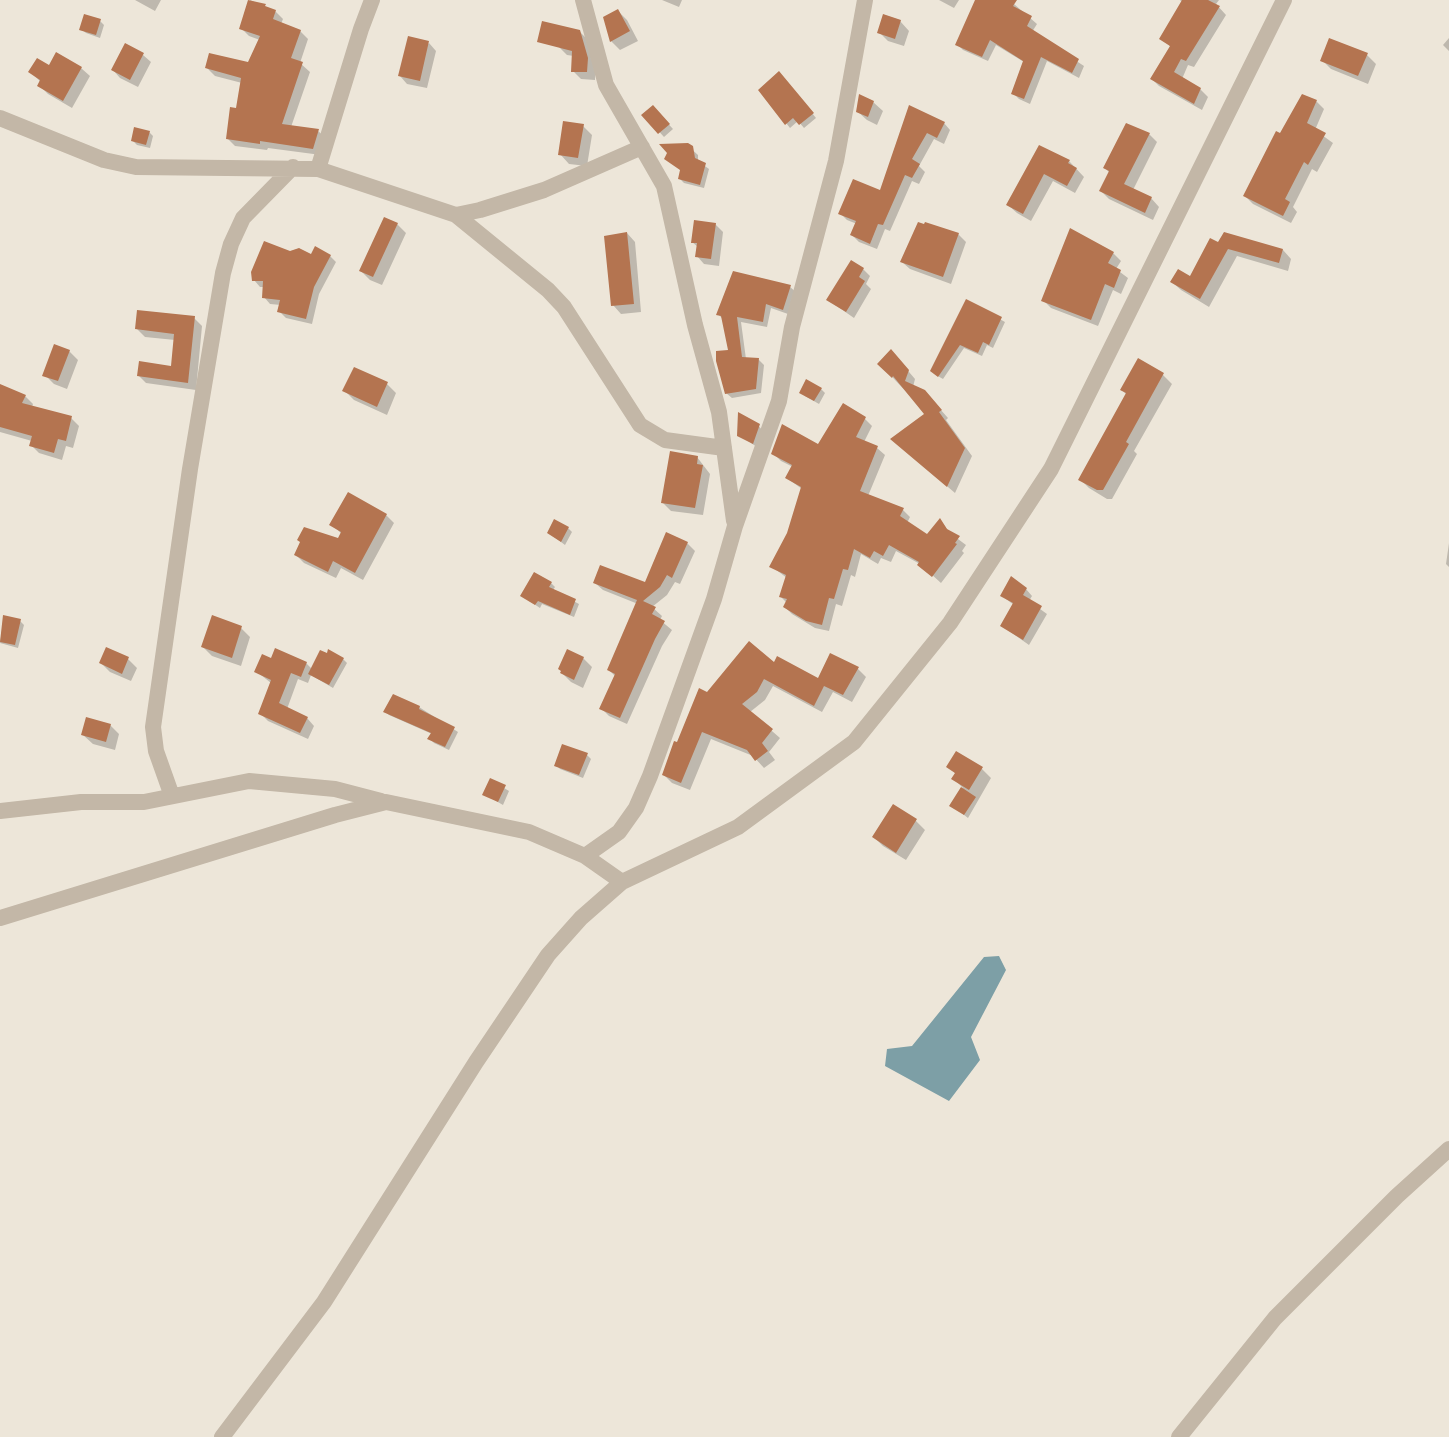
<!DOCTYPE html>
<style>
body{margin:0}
canvas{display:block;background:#ede6d9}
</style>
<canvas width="1449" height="1437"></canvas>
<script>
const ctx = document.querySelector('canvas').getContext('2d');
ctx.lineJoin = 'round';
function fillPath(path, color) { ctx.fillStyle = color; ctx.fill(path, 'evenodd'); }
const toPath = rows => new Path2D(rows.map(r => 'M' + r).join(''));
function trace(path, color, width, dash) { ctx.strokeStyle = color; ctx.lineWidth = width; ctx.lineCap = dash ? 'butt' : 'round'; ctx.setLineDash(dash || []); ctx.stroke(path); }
const water = toPath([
 [999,956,1006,970,971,1037,980,1060,949,1101,885,1066,887,1049,912,1046,984,957]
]);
const shadow = toPath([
 [135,0,161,0,155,11],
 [250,0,275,11,283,19,281,24,300,31,308,39,300,63,310,72,291,127,318,131,326,138,321,155,268,148,267,150,235,146,227,138,238,110,242,83,215,76,207,68,249,64,260,40,249,36,241,28],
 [662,0,682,0,679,7],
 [939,0,959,0,954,8],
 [977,0,1008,0,1014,4,1037,24,1032,32,1084,66,1079,78,1047,61,1030,104,1019,99,1013,93,1024,62,996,45,988,61,963,50,957,44],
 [1180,0,1219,0,1216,4,1226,15,1194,67,1188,65,1182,79,1200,89,1208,97,1202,110,1159,86,1152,79,1171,47,1161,38,1182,2],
 [618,11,627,20,638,41,620,50,611,41],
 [100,21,104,25,100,38,86,33,81,29],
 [900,21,909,31,904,46,888,41,879,32],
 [579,31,588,40,595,67,595,80,581,79,573,71,574,56,567,55,558,46],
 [1449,38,1449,51,1443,45],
 [429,43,436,51,427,88,407,84,400,76],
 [143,55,151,62,138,87,120,78,113,70],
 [1367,55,1376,64,1368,84,1331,69,1322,60],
 [49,67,81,68,90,76,72,108,48,94,39,85,41,82,30,72],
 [783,77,816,118,804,128,798,121,790,128,760,90],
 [1316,101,1324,109,1315,130,1333,143,1317,172,1312,169,1293,207,1297,212,1291,223,1253,204,1245,196,1280,135],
 [873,102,883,111,877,125,867,120,857,111],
 [653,107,673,129,664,137,644,115],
 [910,107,944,123,950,130,944,144,934,139,919,166,925,172,919,184,912,181,890,231,885,229,877,249,859,242,852,235,857,224,847,220,840,213,881,192],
 [583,126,592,135,587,166,569,164,560,154],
 [149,132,153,136,150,148,137,145,133,141],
 [1149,134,1157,142,1133,190,1151,198,1159,207,1153,220,1109,199,1101,191,1110,173,1105,168],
 [687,145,698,155,698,161,709,169,704,188,684,183,680,179],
 [1040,147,1069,161,1084,177,1075,193,1053,181,1031,221,1017,213,1008,205],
 [397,224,406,233,382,285,370,280,361,271],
 [715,224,723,232,719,266,704,264,697,256,698,247,692,242],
 [627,233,635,242,641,312,621,314,613,305],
 [958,234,966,242,951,284,910,269,902,262],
 [1219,245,1283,250,1291,259,1288,271,1237,256,1209,307,1181,290,1172,282,1190,279],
 [290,253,311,257,330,256,336,262,319,294,312,324,286,318,279,311,281,305,270,304,264,297,264,287,260,287,254,280],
 [1113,253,1121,261,1116,269,1128,278,1121,294,1113,290,1098,326,1051,308,1043,300],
 [863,269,870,276,866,284,871,289,854,318,828,300],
 [734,273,790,287,796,292,788,314,771,308,767,327,741,322,746,359,759,360,764,365,761,393,732,398,726,393,730,351,723,319,718,314],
 [967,301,1005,322,993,348,987,345,982,356,964,348,943,379,936,375],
 [194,318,202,326,196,390,146,383,138,375,173,368,175,340,145,337,137,329],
 [69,351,78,360,67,389,54,384,45,375],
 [898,359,915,379,913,387,932,400,948,418,946,420,972,456,955,493,900,446,927,414,880,364],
 [1139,361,1163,375,1172,384,1134,451,1137,454,1112,499,1107,499,1089,488,1080,479,1127,395,1122,390],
 [354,369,387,384,396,393,387,415,354,400,345,391],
 [0,386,25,396,33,404,32,407,71,418,79,426,73,448,66,446,62,460,39,453,31,445,32,441,0,432],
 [821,389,825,393,819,404,805,396],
 [864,418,872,426,864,442,877,448,885,455,868,496,903,510,910,517,907,523,927,536,940,520,950,533,966,545,962,551,964,553,941,583,920,564,896,551,891,562,881,558,878,564,861,554,855,577,851,575,842,606,836,604,829,631,815,628,792,614,785,607,787,603,781,597,787,578,771,566,789,533,802,489,787,478,793,467,781,461,774,454,819,446],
 [758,425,762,430,757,447,739,435],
 [697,457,710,474,703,515,671,511,663,503],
 [386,515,394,523,363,580,341,568,336,578,304,563,296,555,339,540,342,534,332,525],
 [568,528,572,532,565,545,549,533],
 [687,543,695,551,680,584,675,582,667,595,652,607,662,616,660,620,672,630,662,646,627,724,609,716,601,708,615,676,609,670,638,604,603,590,595,583,646,584],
 [1449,543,1449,567,1446,564],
 [551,583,555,587,553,590,579,604,574,617,542,604,540,608,522,596],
 [1026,589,1032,596,1029,601,1047,614,1029,645,1002,626,1014,605,1002,596],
 [4,617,20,621,24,625,18,648,0,643],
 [241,628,250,637,241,666,212,656,203,647],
 [831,656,858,669,866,677,852,702,833,692,822,712,773,686,765,700,750,712,780,738,769,752,775,760,764,768,753,756,711,739,690,790,672,783,664,775,678,744,707,695,775,664,819,681],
 [583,658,592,667,583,688,571,682,562,673],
 [128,659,137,668,131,681,110,672,101,663],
 [343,659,347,663,333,688,311,675,308,683,298,679,287,709,307,718,314,726,308,739,268,721,260,713,271,683,256,671,272,661,306,663,312,669],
 [419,707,458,732,449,750,434,743,430,739,432,734,389,715,385,711],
 [110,725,119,734,115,750,93,744,83,735],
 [587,755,591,759,583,778,560,769,556,765],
 [949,767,982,769,991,778,968,818,951,805,963,788,954,779,956,774],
 [491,780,509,791,503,805,484,794],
 [893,806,916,821,925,830,906,860,883,846,874,837]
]);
const building = toPath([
 [248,0,266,4,265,6,276,10,273,19,301,30,291,58,303,62,282,124,319,129,313,149,260,141,260,144,226,139,230,107,236,108,241,78,205,68,209,53,248,62,260,36,239,29],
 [975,0,1017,0,1013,6,1032,16,1027,26,1079,59,1072,73,1041,57,1024,99,1011,94,1023,61,990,40,982,57,955,45],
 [1182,0,1208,0,1220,6,1186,61,1181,59,1174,72,1201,88,1194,104,1150,79,1170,46,1159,39],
 [618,9,630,31,610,42,603,17],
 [84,14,101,19,96,35,79,30],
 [883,14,901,20,895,39,877,33],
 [542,21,580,30,588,58,587,72,571,72,572,51,537,42],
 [408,36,429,41,420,81,398,76],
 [1329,38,1368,53,1358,76,1320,61],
 [125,43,144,53,130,80,111,70],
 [56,52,82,67,63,101,37,86,40,80,28,72,37,58,49,65],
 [779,71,814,113,799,125,793,118,785,125,758,90],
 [859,94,874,101,868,117,856,112],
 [1302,94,1317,100,1307,123,1326,133,1308,165,1304,162,1285,199,1290,202,1283,216,1243,196,1276,131,1280,133],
 [653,105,670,124,658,134,641,115],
 [909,105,945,122,937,138,927,133,912,159,920,164,912,178,905,175,883,225,878,224,870,244,850,235,856,221,838,214,853,179,880,190],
 [563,121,584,124,578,158,558,155],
 [1126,123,1150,133,1124,184,1152,197,1145,213,1099,191,1109,171,1103,168],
 [134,127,150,131,146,145,131,141],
 [659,144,688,143,693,146,695,158,706,163,700,185,678,179,680,170,664,159,667,153],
 [1039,145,1070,160,1068,163,1077,168,1067,186,1044,174,1023,214,1006,205],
 [384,217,398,223,373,277,359,271],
 [694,220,716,223,711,259,695,257,697,243,691,243],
 [918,222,924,224,925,222,959,233,943,277,900,262],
 [1070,228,1114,252,1108,263,1121,270,1114,288,1105,284,1091,320,1041,301],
 [627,232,634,304,611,306,604,236],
 [1224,232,1283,249,1279,263,1228,249,1200,299,1170,282,1178,269,1190,276,1210,238,1218,242],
 [264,241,290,251,299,248,311,254,315,246,331,255,314,287,306,319,277,312,280,300,262,298,263,281,252,281,251,272],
 [851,260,864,268,859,277,865,281,846,312,826,300],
 [733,271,791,285,783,310,766,304,763,322,737,317,742,357,759,358,756,389,725,394,716,361,716,351,728,350,721,316,716,315],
 [966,299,1002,317,989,345,983,342,978,353,960,345,938,377,930,371],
 [137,310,195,316,188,383,137,376,139,361,171,366,174,334,135,329],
 [54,344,70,350,58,381,42,376],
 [891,349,909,370,905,381,925,390,942,410,939,412,965,448,947,487,890,439,924,414,893,376,892,378,877,364],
 [1138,358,1164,373,1126,442,1129,444,1103,490,1097,490,1078,480,1126,393,1120,390],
 [354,367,388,382,377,407,342,391],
 [806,379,822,388,814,401,799,393],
 [0,384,26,395,22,403,72,416,66,441,58,439,54,453,29,446,32,436,0,427],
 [843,403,866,417,856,437,878,446,860,491,904,508,900,516,927,534,940,518,947,529,960,536,955,543,957,544,932,577,917,565,919,562,889,545,883,556,874,551,870,558,854,549,848,570,843,569,834,599,829,598,822,625,806,621,783,607,787,599,779,597,786,575,769,567,787,533,801,487,785,478,792,465,771,454,782,424,818,444],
 [738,412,760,424,753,444,737,436],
 [670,451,698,456,697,464,703,465,695,508,661,503],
 [348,492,387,514,355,573,333,561,328,572,294,555,300,542,297,540,304,527,338,538,341,532,329,525],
 [554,519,569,527,561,542,547,533],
 [666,532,688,542,672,578,667,575,660,587,643,601,656,607,652,614,665,621,655,639,620,718,599,709,615,674,607,670,637,600,593,583,600,565,645,582],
 [534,572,552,582,549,587,576,599,570,615,538,601,535,605,520,596],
 [1011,576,1027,588,1023,595,1042,606,1023,640,1000,626,1013,603,1000,596],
 [3,615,21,619,15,645,0,642],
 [212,615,242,626,232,658,201,647],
 [749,641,774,662,777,656,818,678,830,653,859,667,843,695,824,686,814,706,764,679,757,692,742,704,773,729,762,743,768,751,755,761,747,750,702,732,681,783,662,775,674,741,677,742,699,688,707,692],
 [106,647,129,657,122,674,99,663],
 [275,648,307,662,301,677,291,673,279,703,308,717,300,733,258,714,271,680,254,672,262,654,271,658],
 [328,649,344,658,329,685,308,674,320,650,327,653],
 [567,649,584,657,574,680,560,673,561,671,558,669],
 [393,694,420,706,419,709,455,727,445,747,427,739,431,733,383,712],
 [86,717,111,724,106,742,81,735],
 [562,744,588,753,579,775,554,766],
 [956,751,983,767,969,790,951,779,955,773,946,767],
 [490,778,506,785,498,802,482,795],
 [961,787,976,797,964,815,949,806],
 [893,804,917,819,896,853,872,837]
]);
const street = toPath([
 [583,0,606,85,664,186,695,325,719,412,734,521],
 [0,118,104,160,136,167,318,169,456,215,548,290,564,307,640,425,665,440,724,448],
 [318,169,361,29,372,0],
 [456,215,480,210,544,190,642,147],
 [172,796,156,751,153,727,190,469,223,273,231,244,243,218,293,167],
 [0,811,81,802,144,802,249,781,335,789,381,801],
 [585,856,619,832,636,808,650,776,714,599,735,526,779,401,792,327,836,161,865,0],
 [0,918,335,815,386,802,529,832,585,856,622,882],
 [222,1437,324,1302,476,1062,548,955,581,918,622,882,738,827,854,742,950,623,1051,469,1284,0],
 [1179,1437,1275,1318,1397,1196,1449,1149]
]);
fillPath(water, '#7d9fa6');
fillPath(shadow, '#0003');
fillPath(building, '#b47450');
trace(street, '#c3b7a7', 16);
</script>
